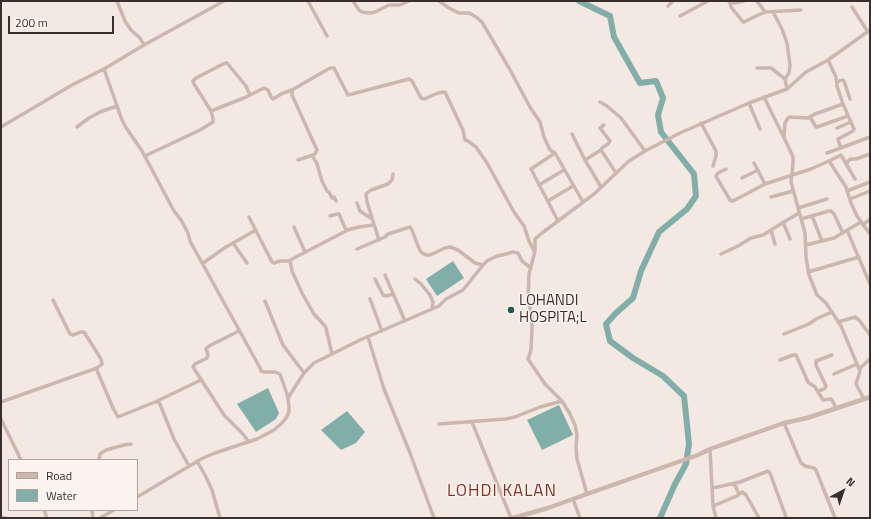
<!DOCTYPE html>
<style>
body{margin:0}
#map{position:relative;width:871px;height:519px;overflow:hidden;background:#f3e8e2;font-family:"Titillium Web",sans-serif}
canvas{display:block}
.frame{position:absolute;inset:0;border:2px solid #3a2e2c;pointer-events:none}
.legend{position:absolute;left:8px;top:459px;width:130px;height:52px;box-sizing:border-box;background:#faf3ee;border:1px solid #ada4a0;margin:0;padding:5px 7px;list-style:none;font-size:12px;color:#3a2e2c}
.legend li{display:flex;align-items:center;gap:8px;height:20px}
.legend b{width:20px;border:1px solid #ada4a0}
.north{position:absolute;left:823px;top:471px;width:40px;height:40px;-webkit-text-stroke:3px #faf3ee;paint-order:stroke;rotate:40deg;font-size:11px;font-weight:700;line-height:16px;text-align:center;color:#3a2e2c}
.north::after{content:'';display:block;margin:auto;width:14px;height:18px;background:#3a2e2c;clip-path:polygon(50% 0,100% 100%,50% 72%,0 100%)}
.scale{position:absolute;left:8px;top:16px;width:106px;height:18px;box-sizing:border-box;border:2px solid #3a2e2c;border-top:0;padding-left:5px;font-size:12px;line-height:14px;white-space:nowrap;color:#3a2e2c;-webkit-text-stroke:3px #faf3ee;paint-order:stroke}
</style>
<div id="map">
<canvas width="871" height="519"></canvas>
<div class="frame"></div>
<ul class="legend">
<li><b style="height:5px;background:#cbb7ae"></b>Road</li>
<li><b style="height:11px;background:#82aeaa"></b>Water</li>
</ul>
<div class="north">N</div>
<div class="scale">200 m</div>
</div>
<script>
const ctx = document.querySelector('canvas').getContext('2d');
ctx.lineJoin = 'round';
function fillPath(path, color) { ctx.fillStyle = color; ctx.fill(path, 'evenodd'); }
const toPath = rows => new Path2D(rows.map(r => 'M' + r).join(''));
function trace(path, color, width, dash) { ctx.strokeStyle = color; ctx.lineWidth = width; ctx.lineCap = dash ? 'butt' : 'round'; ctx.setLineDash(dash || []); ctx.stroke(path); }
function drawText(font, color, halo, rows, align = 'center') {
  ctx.font = font + ' "Titillium Web",sans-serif'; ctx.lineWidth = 3; ctx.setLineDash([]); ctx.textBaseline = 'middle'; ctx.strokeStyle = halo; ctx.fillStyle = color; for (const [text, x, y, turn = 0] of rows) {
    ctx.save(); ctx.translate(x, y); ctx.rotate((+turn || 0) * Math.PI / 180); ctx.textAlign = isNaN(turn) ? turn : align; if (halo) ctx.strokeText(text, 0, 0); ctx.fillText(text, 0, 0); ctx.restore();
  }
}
const water = toPath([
 [453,261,464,278,437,296,426,279],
 [268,388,279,413,276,419,256,432,237,404],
 [559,405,573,435,542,450,527,420],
 [347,411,365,432,356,443,341,450,321,430]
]);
const river = toPath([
 [579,1,610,16,614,37,640,83,656,81,663,98,658,115,661,132,694,174,696,196,687,209,659,232,641,271,633,298,616,313,606,324,610,341,633,358,663,376,684,396,689,444,686,464,675,484,660,518]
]);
const minor = toPath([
 [117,1,125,21,131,30,140,38,144,45],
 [308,1,327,36],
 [353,1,359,10,362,12,370,13,375,12,389,5,400,5,409,1],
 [439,1,449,8,459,13,469,13,476,17,482,22,509,68,530,107,540,122,544,137,550,150,555,153,583,202],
 [757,1,765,12],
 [729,2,735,3,744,1],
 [730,2,731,7,743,22,744,22,754,17,765,12,801,10],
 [668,6,673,1],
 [852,7,868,32],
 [773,12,782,29,787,43,790,65,789,73,785,79,787,89],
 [680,16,708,1],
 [828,60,836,77,837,86,843,104,854,129,853,131,838,139,838,140,841,148],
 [757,68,771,68,785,79],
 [104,69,122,120,125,126,142,151,174,211,181,220,188,233,190,241,260,368,261,371,264,372,275,372,280,374,287,394,289,406,289,412,286,418,282,423,274,430,257,439,215,453,203,458,137,497],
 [837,82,842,80,844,81,850,99],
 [764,97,789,148,793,157,793,163,791,182,805,233,806,257,809,275,817,295,826,303,841,326,860,371,856,384,864,399],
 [600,102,607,106,621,118,645,151],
 [749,103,760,129],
 [211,111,244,98,264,88,268,90,271,97,273,99,283,93,292,90],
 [810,117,816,127,817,127,848,116],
 [701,123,716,151,716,156,713,166],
 [1,127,72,85,104,69,144,45,224,1],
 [77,127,89,118,100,112,117,106],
 [837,128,851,122],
 [572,134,585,160,601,187],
 [784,136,785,123,788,118,790,117,808,118,815,114,843,104],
 [601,150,616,173],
 [555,153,531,169,558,221],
 [827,153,870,137],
 [312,155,317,164,322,181,327,191,329,192,332,198,334,197,336,201],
 [145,156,200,130,213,122,213,118,211,111,194,84,193,81,196,78,223,64,227,63,246,86,250,95],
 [298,160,313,155,315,154,317,150,292,95,292,90,330,68,334,68,335,70,348,95,409,79,412,81,421,98,424,99,438,93,445,92,463,130,465,140,468,141,476,147,487,163,514,212,524,226,529,241,534,251],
 [585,160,601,150,602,148,608,144,610,141,600,128,604,125],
 [829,161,841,155,855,179],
 [754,163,765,184],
 [846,164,850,159,856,159,870,154],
 [726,169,718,173,716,176,717,178,730,200,733,201,765,184,811,169,829,161,846,187,851,203,857,216,870,234],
 [742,178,758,170],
 [539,185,564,170],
 [847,191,870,182],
 [771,197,793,191],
 [850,199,870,191],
 [548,201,573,186],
 [357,203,360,211,372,219],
 [798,208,827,199],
 [330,216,337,214,339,214,345,228,347,230,359,227,373,225],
 [812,216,822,241],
 [249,217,272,262,274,263,280,261,290,261],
 [801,219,829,211,831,211,834,214,843,233],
 [783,222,790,239],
 [863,225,870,219],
 [294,227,305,252],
 [771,230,775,244],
 [847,230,870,284],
 [379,240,367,202,366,194,371,190,388,184,392,180,393,174],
 [233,243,247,263],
 [806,245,834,238,861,222],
 [357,249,385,237,388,234,410,227,412,230,418,246,421,252,424,254,427,255,430,255,445,248,450,247,458,250,475,263,483,265],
 [721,254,738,246,751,238,763,235,779,225,799,213],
 [203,263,226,247,256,230],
 [808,272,859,257],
 [385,275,405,321],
 [375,279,383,295,386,296,393,294],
 [415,279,421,284,430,295,433,302,432,309],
 [370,299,382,331],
 [265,301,283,345,304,373],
 [838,322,855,317,859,320,870,335],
 [239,331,209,346,206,349,208,355,207,358,195,364,193,367,224,415,242,433,249,442],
 [784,334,809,324,816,319,832,312],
 [368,337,384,389,410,453,434,518],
 [332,354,326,328,325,326,314,314,302,293,292,271,290,261,292,259,348,230],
 [780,360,793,355,796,355,808,382,815,387,823,400,831,399,832,400,836,408],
 [96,368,113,408,118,417,155,402,159,402,174,439,189,466],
 [859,369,870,359],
 [834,374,857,364],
 [818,391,824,389,826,386,816,365,816,361,832,355],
 [288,398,304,373,314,363,360,340,439,306,446,299,463,290,483,265,487,261,497,256,506,254,513,252,518,253,522,261,531,268],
 [157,401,201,380],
 [1,402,97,368,102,364,101,359,84,332,81,332,73,335,70,334,53,300],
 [1,419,21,460],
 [472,422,511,518],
 [784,423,801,463,805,466,814,468,816,470,835,518],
 [439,424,506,419,515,417,540,407,562,401],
 [710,449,713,506,716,518],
 [99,460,100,454,106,450,124,445,131,444],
 [197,461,205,475,212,490,220,518],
 [734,483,739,494],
 [713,488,740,482,768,471,770,473,786,517],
 [587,494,577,459,576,447,577,435,575,425,570,414,562,401,545,384,528,359,531,350,532,330,532,317,528,300,529,274,535,251,535,239,542,233,594,194,629,161,645,151,680,133,749,103,787,89,806,72,828,60,870,30],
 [573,499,580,518],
 [713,506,737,496,742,492,746,495,759,518],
 [44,510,47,518],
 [92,510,93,518],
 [100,518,114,510]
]);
const tertiary = toPath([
 [1,518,5,518],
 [513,518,548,508,587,494,698,455,710,449,784,423,807,418,870,397]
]);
const markers = [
 [511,310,4,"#235955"]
];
const poiNames = [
 ["LOHANDI",519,301],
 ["HOSPITA;L",519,318]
];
const quarterNames = [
 ["LOHDI KALAN",502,492]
];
fillPath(water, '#82aeaa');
trace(river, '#82aeaa', 6);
trace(minor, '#cbb7ae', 3.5);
trace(tertiary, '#cbb7ae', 4.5);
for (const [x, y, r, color] of markers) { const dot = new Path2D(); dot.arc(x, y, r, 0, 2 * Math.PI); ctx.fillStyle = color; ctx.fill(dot); trace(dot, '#faf3ee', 1.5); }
drawText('15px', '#3a2e2c', '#faf3ee', poiNames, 'left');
ctx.letterSpacing = '1px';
drawText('17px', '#843229', '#faf3ee', quarterNames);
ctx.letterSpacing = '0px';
</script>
